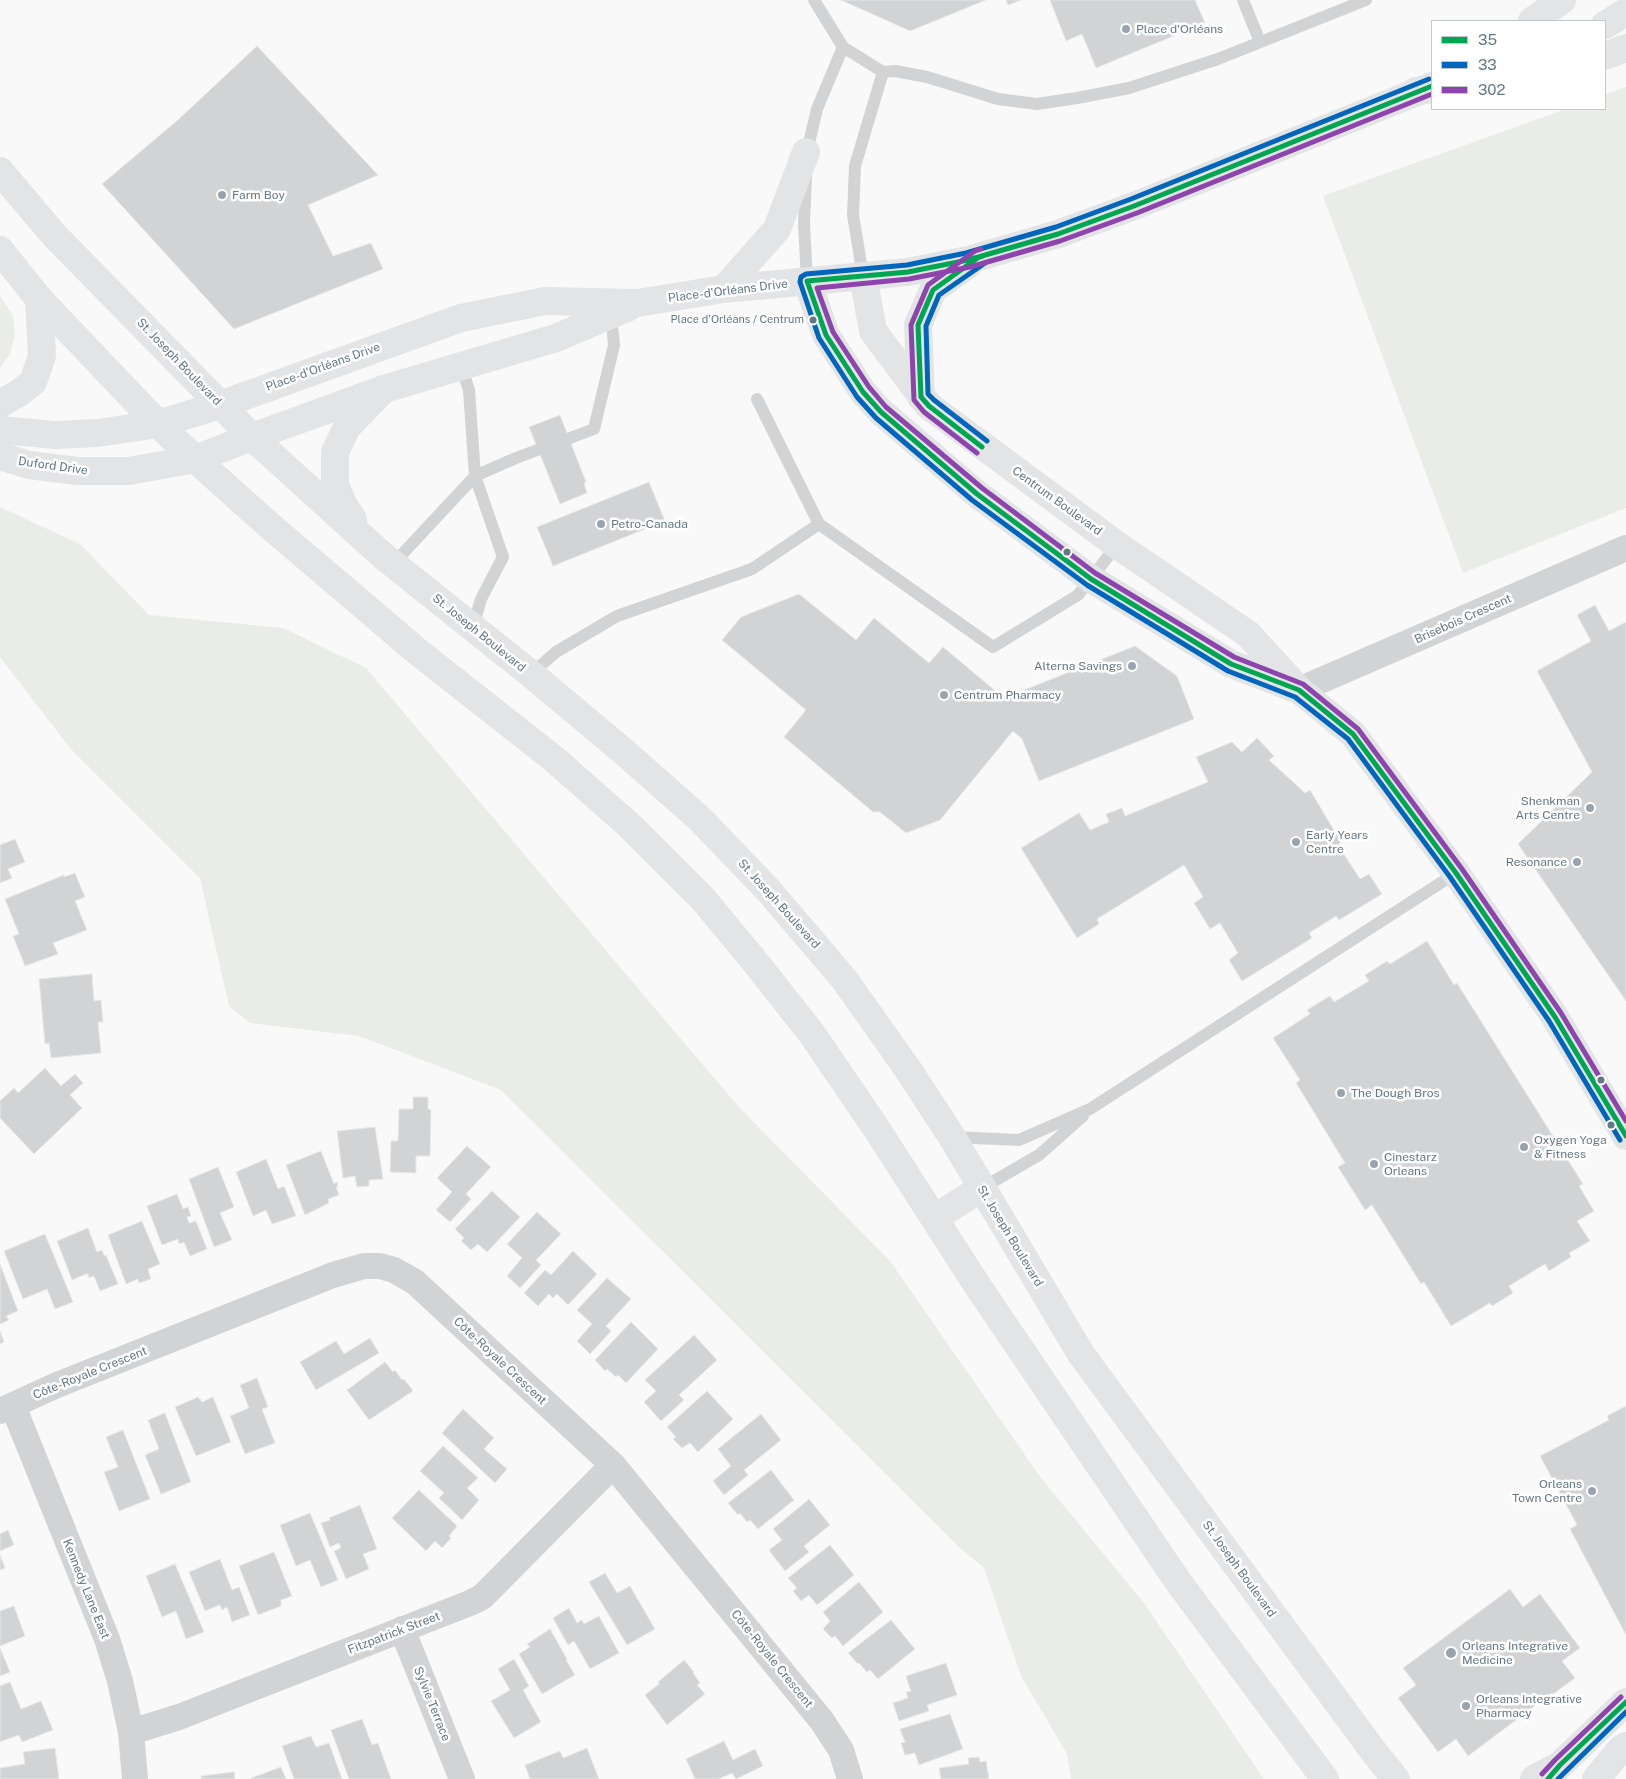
<!DOCTYPE html>
<meta charset="utf-8">
<style>
body{margin:0}
#map{position:relative;width:1626px;height:1779px;overflow:hidden;background:#f9f9f9;font-family:"Public Sans",sans-serif}
canvas{display:block}
.legend{position:absolute;left:1431px;top:20px;width:175px;height:90px;box-sizing:border-box;background:#fff;border:1px solid #c1c9ce;margin:0;padding:6px 9px;list-style:none;font-size:15px;color:#637784}
.legend li{display:flex;align-items:center;gap:10px;height:25px}
.legend b{width:25px;border:1px solid #c1c9ce}
</style>
<div id="map">
<canvas width="1626" height="1779"></canvas>
<ul class="legend">
<li><b style="height:6px;background:#00a651"></b>35</li>
<li><b style="height:6px;background:#0065bd"></b>33</li>
<li><b style="height:6px;background:#8e44ad"></b>302</li>
</ul>
</div>
<script>
const ctx = document.querySelector('canvas').getContext('2d');
ctx.lineJoin = 'round';
function fillPath(path, color) { ctx.fillStyle = color; ctx.fill(path, 'evenodd'); }
const toPath = rows => new Path2D(rows.map(r => 'M' + r).join(''));
function trace(path, color, width, dash) { ctx.strokeStyle = color; ctx.lineWidth = width; ctx.lineCap = dash ? 'butt' : 'round'; ctx.setLineDash(dash || []); ctx.stroke(path); }
function drawText(font, color, halo, rows, align = 'center') {
  ctx.font = font + ' "Public Sans",sans-serif'; ctx.lineWidth = 5; ctx.setLineDash([]); ctx.textBaseline = 'middle'; ctx.strokeStyle = halo; ctx.fillStyle = color; for (const [text, x, y, turn = 0] of rows) {
    ctx.save(); ctx.translate(x, y); ctx.rotate((+turn || 0) * Math.PI / 180); ctx.textAlign = isNaN(turn) ? turn : align; if (halo) ctx.strokeText(text, 0, 0); ctx.fillText(text, 0, 0); ctx.restore();
  }
}
const green = toPath([
 [1626,87,1626,508,1463,573,1323,196,1566,109,1605,109,1605,95],
 [0,296,13,316,15,335,10,354,0,368],
 [0,507,80,544,149,615,283,628,366,668,737,1105,890,1261,1041,1478,1144,1603,1264,1779,1071,1779,1067,1754,1021,1676,984,1568,958,1546,501,1090,359,1036,250,1023,229,1006,200,878,70,748,0,657]
]);
const building = toPath([
 [841,0,986,0,910,31,841,0],
 [1006,0,1021,0,1008,5,1006,0],
 [1050,0,1195,0,1205,23,1096,68,1082,34,1066,41,1050,0],
 [257,46,378,175,308,205,333,256,371,243,383,269,234,329,102,184,179,119,257,46],
 [560,415,586,482,584,483,587,493,560,504,529,427,560,415],
 [649,482,665,521,553,566,537,527,649,482],
 [799,594,856,640,874,618,929,663,943,647,1004,698,1135,646,1177,676,1194,719,1039,781,1022,739,1013,731,940,820,906,833,880,812,873,812,784,737,806,710,722,640,741,617,799,594],
 [1595,605,1609,631,1626,622,1626,1001,1518,844,1592,772,1537,671,1591,641,1577,615,1595,605],
 [1257,738,1274,756,1269,760,1305,793,1310,790,1341,842,1338,845,1360,879,1369,874,1382,894,1339,920,1336,916,1309,933,1312,938,1242,981,1229,960,1238,953,1220,923,1210,929,1194,903,1203,897,1184,865,1097,919,1099,924,1077,938,1021,848,1079,813,1090,830,1109,822,1106,814,1122,808,1125,816,1208,782,1196,757,1232,742,1242,752,1257,738],
 [15,839,25,862,8,869,12,878,0,883,0,845,15,839],
 [75,873,85,897,75,901,87,930,53,943,58,954,25,966,13,936,19,934,5,899,64,875,64,877,75,873],
 [1427,941,1454,985,1457,983,1583,1184,1579,1186,1594,1211,1577,1221,1590,1241,1569,1253,1571,1257,1549,1271,1545,1264,1509,1286,1513,1293,1492,1306,1490,1303,1451,1326,1424,1282,1421,1284,1372,1205,1365,1210,1338,1167,1345,1163,1296,1083,1300,1080,1273,1038,1310,1014,1307,1010,1330,996,1334,1002,1369,981,1365,975,1387,961,1390,964,1427,941],
 [92,974,94,1001,101,1000,103,1022,98,1022,101,1053,51,1058,49,1043,45,1044,39,979,92,974],
 [45,1068,61,1086,75,1074,83,1083,70,1095,82,1108,34,1154,0,1118,0,1101,14,1088,18,1093,45,1068],
 [413,1097,428,1097,428,1109,431,1110,430,1156,416,1156,416,1173,390,1172,391,1141,398,1141,399,1109,413,1109,413,1097],
 [375,1127,383,1179,369,1180,369,1186,357,1187,355,1176,343,1178,337,1131,375,1127],
 [467,1146,491,1167,466,1194,471,1199,450,1222,436,1210,452,1192,437,1178,467,1146],
 [321,1151,334,1184,337,1182,338,1187,336,1187,339,1195,328,1199,329,1203,305,1215,286,1165,321,1151],
 [266,1159,278,1189,284,1186,296,1216,272,1224,266,1210,253,1216,236,1172,266,1159],
 [218,1167,234,1207,220,1213,232,1240,214,1247,189,1179,218,1167],
 [492,1191,520,1217,487,1252,478,1244,471,1250,461,1241,464,1238,455,1229,492,1191],
 [177,1194,183,1209,188,1207,191,1216,187,1217,189,1223,196,1221,207,1249,190,1256,184,1242,179,1244,178,1239,162,1245,147,1206,177,1194],
 [537,1212,561,1234,536,1260,541,1265,520,1288,507,1276,522,1258,507,1244,537,1212],
 [142,1221,160,1264,148,1269,151,1279,139,1283,138,1279,126,1284,108,1235,142,1221],
 [88,1228,97,1252,102,1250,104,1256,106,1255,118,1284,100,1291,94,1276,89,1278,88,1274,86,1274,72,1280,57,1241,88,1228],
 [45,1234,73,1302,55,1309,47,1289,23,1299,4,1251,45,1234],
 [573,1251,597,1274,568,1305,557,1294,553,1298,549,1294,538,1306,524,1293,545,1270,551,1275,573,1251],
 [0,1264,18,1311,6,1316,9,1320,0,1324,0,1264],
 [607,1278,631,1299,606,1326,611,1331,590,1354,577,1341,592,1324,577,1310,607,1278],
 [631,1322,658,1349,626,1383,618,1375,616,1377,607,1369,605,1371,595,1360,631,1322],
 [0,1331,4,1342,0,1344,0,1331],
 [694,1335,717,1360,679,1395,684,1400,661,1421,644,1402,656,1391,645,1380,694,1335],
 [370,1338,379,1353,316,1390,300,1362,336,1341,344,1354,370,1338],
 [385,1362,393,1372,395,1370,402,1380,404,1379,413,1391,369,1420,347,1390,385,1362],
 [257,1378,268,1407,262,1409,275,1443,245,1454,230,1416,249,1408,240,1385,257,1378],
 [707,1391,733,1419,698,1452,690,1443,682,1448,673,1439,676,1437,667,1427,707,1391],
 [198,1397,202,1402,213,1397,231,1442,196,1456,175,1407,198,1397],
 [1626,1406,1626,1635,1570,1529,1577,1525,1540,1456,1609,1420,1607,1416,1626,1406],
 [463,1409,494,1438,484,1449,507,1469,495,1483,442,1433,463,1409],
 [165,1413,191,1482,161,1494,145,1455,159,1449,148,1420,165,1413],
 [761,1414,781,1440,744,1470,748,1475,724,1495,713,1481,731,1466,718,1449,761,1414],
 [123,1430,150,1499,119,1511,104,1472,118,1467,106,1437,123,1430],
 [443,1446,478,1478,467,1488,479,1500,462,1520,439,1498,444,1493,420,1471,443,1446],
 [771,1470,794,1500,758,1529,750,1520,747,1522,740,1513,738,1515,728,1503,771,1470],
 [419,1490,457,1526,449,1536,451,1538,442,1548,435,1541,426,1551,392,1518,419,1490],
 [809,1499,830,1525,804,1546,809,1552,785,1571,769,1550,782,1540,773,1529,809,1499],
 [360,1505,377,1549,363,1554,369,1569,346,1579,334,1551,341,1548,339,1543,330,1547,321,1523,330,1520,329,1518,360,1505],
 [310,1513,338,1580,321,1587,310,1560,296,1566,280,1525,310,1513],
 [8,1530,14,1545,0,1551,0,1534,8,1530],
 [830,1545,854,1575,817,1605,809,1595,801,1601,793,1591,797,1588,788,1578,830,1545],
 [274,1552,292,1596,281,1600,281,1606,258,1615,239,1566,274,1552],
 [0,1555,5,1568,0,1570,0,1555],
 [220,1559,232,1590,239,1587,250,1615,232,1622,227,1607,222,1610,220,1605,217,1606,205,1611,189,1572,220,1559],
 [175,1564,204,1632,186,1639,176,1611,162,1617,146,1576,175,1564],
 [605,1573,617,1593,630,1586,655,1629,627,1645,589,1582,605,1573],
 [859,1582,883,1612,843,1646,835,1636,832,1638,823,1629,830,1621,823,1612,859,1582],
 [1510,1589,1523,1607,1540,1594,1580,1648,1562,1661,1575,1678,1553,1694,1552,1693,1468,1756,1456,1739,1438,1752,1398,1698,1416,1685,1403,1668,1510,1589],
 [14,1606,25,1636,0,1646,0,1611,14,1606],
 [569,1608,577,1623,582,1620,584,1624,599,1616,619,1653,590,1669,574,1641,568,1645,553,1618,569,1608],
 [891,1620,915,1649,878,1679,870,1670,867,1672,859,1663,858,1664,848,1653,891,1620],
 [550,1629,567,1659,566,1660,575,1675,542,1694,519,1654,530,1647,527,1644,550,1629],
 [0,1648,10,1672,0,1676,0,1648],
 [514,1659,529,1686,523,1690,541,1722,514,1738,491,1701,510,1690,498,1669,514,1659],
 [684,1660,694,1672,693,1673,700,1683,697,1685,705,1694,667,1725,645,1695,659,1684,658,1682,684,1660],
 [946,1663,957,1695,927,1705,929,1711,899,1721,893,1703,908,1698,906,1692,911,1691,910,1689,906,1676,946,1663],
 [10,1682,21,1709,41,1701,53,1730,22,1742,19,1735,0,1742,0,1686,10,1682],
 [950,1714,963,1749,919,1765,915,1753,905,1755,901,1743,905,1742,900,1729,950,1714],
 [362,1719,372,1745,378,1743,391,1779,349,1779,331,1730,362,1719],
 [311,1736,316,1747,329,1743,342,1779,294,1779,282,1746,311,1736],
 [724,1741,733,1760,755,1749,763,1766,736,1779,732,1773,719,1779,695,1779,686,1759,724,1741],
 [55,1748,59,1779,0,1779,0,1768,25,1764,23,1752,55,1748],
 [587,1748,599,1779,530,1779,525,1765,560,1751,563,1758,587,1748],
 [979,1757,980,1762,986,1761,989,1779,941,1779,939,1768,969,1764,968,1758,979,1757],
 [281,1767,286,1779,251,1779,251,1778,281,1767],
 [234,1772,235,1779,201,1779,201,1776,234,1772]
]);
const lane = toPath([
 [814,0,843,47,883,72,895,71,927,77,998,99,1037,104,1077,98,1129,88,1218,59,1366,0],
 [1243,0,1260,42],
 [806,156,817,109,843,47],
 [806,176,804,223,807,281],
 [863,276,853,215,855,166,883,72],
 [757,399,819,524,993,647,1078,595,1117,545],
 [393,564,475,476,469,390,461,366],
 [473,627,481,599,503,557,475,476,516,458,594,429,614,345,611,315],
 [531,674,556,652,617,616,752,569,819,524],
 [952,1137,1019,1140,1090,1109,1456,873],
 [982,1188,1039,1155,1083,1116]
]);
const street = toPath([
 [1299,690,1626,548],
 [13,1406,107,1639,120,1681,131,1732,135,1779],
 [0,1411,57,1385,333,1275,364,1266,380,1266,394,1270,415,1282,613,1465,822,1721,841,1750,850,1779],
 [402,1629,462,1779],
 [131,1732,179,1717,470,1603,482,1597,494,1585,613,1465]
]);
const secondary = toPath([
 [1532,21,1562,0],
 [1605,25,1626,12],
 [863,276,873,331,929,406,1117,545,1248,634,1299,690,1353,734,1456,873,1555,1017,1626,1136],
 [807,281,826,335,863,392,881,412,977,494,1091,579,1231,664,1293,688],
 [724,289,777,229,806,152],
 [921,397,918,325,933,290,969,264],
 [0,430,55,435,98,433,158,424,220,405,461,318,545,301,637,303,724,289,908,272,968,260,1058,234,1134,206,1432,86],
 [0,456,29,465,77,471,129,471,195,459,252,437,384,389,556,338,629,307],
 [1548,1779,1560,1765,1626,1702],
 [1596,1779,1620,1750,1626,1746]
]);
const primary = toPath([
 [0,171,54,235,252,437,382,555,531,674,623,751,700,819,769,891,844,979,907,1068,952,1137,1081,1354,1374,1752,1396,1779],
 [0,250,39,299,158,424,195,459,270,526,418,652,554,759,630,826,703,899,756,963,812,1034,876,1128,979,1288,1177,1580,1325,1779],
 [0,404,19,393,33,382,42,356,39,299],
 [353,519,344,506,335,485,335,452,347,427,384,389],
 [934,1218,982,1188],
 [1534,1779,1560,1765]
]);
const highway = toPath([
 [1605,56,1626,48],
 [1416,91,1432,89]
]);
const bus1 = toPath([
 [1432,86,1134,206,1058,234,968,260,908,272,807,281,826,335,863,392,881,412,977,494,1091,579,1231,664,1299,690,1353,734,1456,873,1555,1017,1626,1136],
 [982,447,929,406,921,397,918,325,933,290,979,257,983,256],
 [1548,1779,1560,1765,1626,1702]
]);
const bus2 = toPath([
 [1429,79,1131,199,1056,227,966,253,907,265,806,274,801,277,800,282,819,338,857,397,876,418,972,500,1087,585,1228,671,1295,697,1348,739,1450,877,1549,1021,1620,1140],
 [985,263,939,295,926,326,928,394,934,400,987,441],
 [1558,1779,1626,1712]
]);
const bus3 = toPath([
 [1432,94,1137,213,1060,241,970,267,909,279,817,288,833,332,869,387,886,407,982,488,1095,573,1234,657,1303,684,1358,729,1462,869,1561,1013,1626,1121],
 [977,453,924,412,914,400,911,325,928,285,975,251,981,249],
 [1542,1774,1555,1760,1621,1697]
]);
const markers = [
 [1126,29,5,"#98a4ad"],
 [222,195,5,"#98a4ad"],
 [813,320,4.5,"#637784"],
 [601,524,5,"#98a4ad"],
 [1067,552,4.5,"#637784"],
 [1132,666,5,"#98a4ad"],
 [944,695,5,"#98a4ad"],
 [1590,808,5,"#98a4ad"],
 [1296,842,5,"#98a4ad"],
 [1577,862,5,"#98a4ad"],
 [1601,1080,4.5,"#637784"],
 [1341,1093,5,"#98a4ad"],
 [1611,1125,4.5,"#637784"],
 [1524,1147,5,"#98a4ad"],
 [1374,1164,5,"#98a4ad"],
 [1592,1491,5,"#98a4ad"],
 [1451,1653,6,"#98a4ad"],
 [1466,1706,5,"#98a4ad"]
];
const busNames = [
 ["Place d'Orléans / Centrum",804,320]
];
const poiNames = [
 ["Place d'Orléans",1136,29],
 ["Farm Boy",232,195],
 ["Petro-Canada",611,524],
 ["Alterna Savings",1122,666,"right"],
 ["Centrum Pharmacy",954,695],
 ["Shenkman",1580,801,"right"],
 ["Arts Centre",1580,815,"right"],
 ["Early Years",1306,835],
 ["Centre",1306,849],
 ["Resonance",1567,862,"right"],
 ["The Dough Bros",1351,1093],
 ["Oxygen Yoga",1534,1140],
 ["& Fitness",1534,1154],
 ["Cinestarz",1384,1157],
 ["Orleans",1384,1171],
 ["Orleans",1582,1484,"right"],
 ["Town Centre",1582,1498,"right"],
 ["Orleans Integrative",1462,1646],
 ["Medicine",1462,1660],
 ["Orleans Integrative",1476,1699],
 ["Pharmacy",1476,1713]
];
const streetNames = [
 ["Place-d'Orléans Drive",728,291,-7],
 ["St. Joseph Boulevard",179,362,46],
 ["Place-d'Orléans Drive",323,367,-20],
 ["Duford Drive",53,466,8],
 ["Centrum Boulevard",1057,501,36],
 ["Brisebois Crescent",1463,619,-24],
 ["St. Joseph Boulevard",479,633,39],
 ["St. Joseph Boulevard",779,904,48],
 ["St. Joseph Boulevard",1010,1236,59],
 ["Côte-Royale Crescent",500,1361,43],
 ["Côte-Royale Crescent",90,1373,-22],
 ["St. Joseph Boulevard",1239,1569,54],
 ["Kennedy Lane East",86,1589,68],
 ["Fitzpatrick Street",394,1633,-21],
 ["Côte-Royale Crescent",772,1659,51],
 ["Sylvie Terrace",432,1704,68]
];
fillPath(green, '#e9ece7');
fillPath(building, '#d1d3d4');
trace(building, '#e8e8e8', 1);
trace(lane, '#d1d3d4', 12);
trace(street, '#d1d3d4', 26);
trace(secondary, '#e3e4e5', 28);
trace(primary, '#e3e4e5', 28);
trace(highway, '#e3e4e5', 28);
trace(bus1, '#00a651', 5);
trace(bus2, '#0065bd', 5);
trace(bus3, '#8e44ad', 5);
for (const [x, y, r, color] of markers) { const dot = new Path2D(); dot.arc(x, y, r, 0, 2 * Math.PI); ctx.fillStyle = color; ctx.fill(dot); trace(dot, '#fff', 2); }
drawText('11px', '#637784', '#fff', busNames, 'right');
drawText('12px', '#637784', '#fff', poiNames, 'left');
drawText('12px', '#637784', '#fff', streetNames);
</script>
